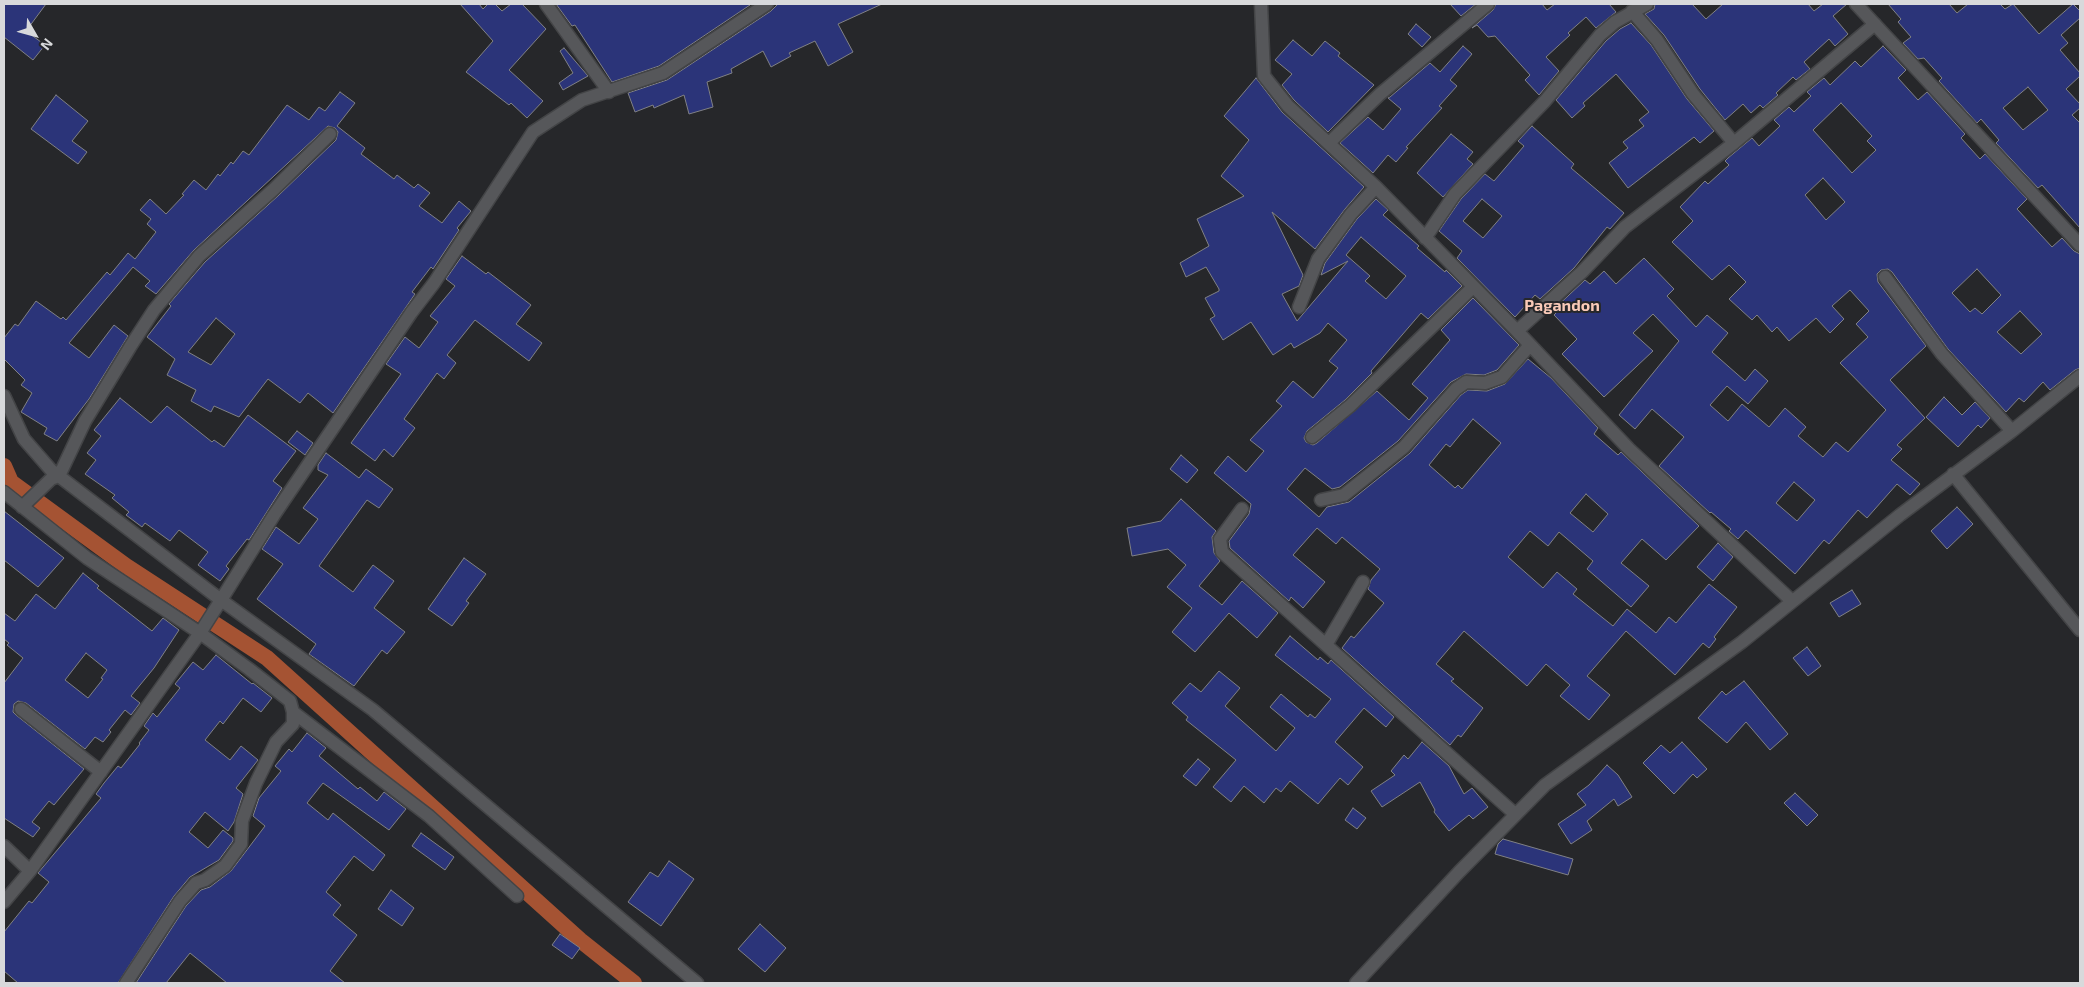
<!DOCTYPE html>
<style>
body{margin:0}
#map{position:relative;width:2084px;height:987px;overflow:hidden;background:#26272a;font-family:"Exo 2",sans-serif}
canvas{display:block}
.frame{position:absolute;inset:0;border:5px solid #d8d9db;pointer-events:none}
.north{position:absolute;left:10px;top:10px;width:50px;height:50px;-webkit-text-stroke:4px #26272a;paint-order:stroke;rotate:128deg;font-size:14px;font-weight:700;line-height:20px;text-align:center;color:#d8d9db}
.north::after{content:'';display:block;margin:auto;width:18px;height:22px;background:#d8d9db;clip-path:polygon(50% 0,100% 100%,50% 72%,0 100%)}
</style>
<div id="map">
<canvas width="2084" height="987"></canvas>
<div class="frame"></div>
<div class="north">N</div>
</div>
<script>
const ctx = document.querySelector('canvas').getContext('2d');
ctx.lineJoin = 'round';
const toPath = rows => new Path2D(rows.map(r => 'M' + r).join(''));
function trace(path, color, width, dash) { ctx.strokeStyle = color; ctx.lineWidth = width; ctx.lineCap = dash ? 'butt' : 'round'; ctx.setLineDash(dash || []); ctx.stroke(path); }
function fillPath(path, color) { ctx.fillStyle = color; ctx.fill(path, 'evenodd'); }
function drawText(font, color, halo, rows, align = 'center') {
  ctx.font = font + ' "Exo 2",sans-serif'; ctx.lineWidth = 4; ctx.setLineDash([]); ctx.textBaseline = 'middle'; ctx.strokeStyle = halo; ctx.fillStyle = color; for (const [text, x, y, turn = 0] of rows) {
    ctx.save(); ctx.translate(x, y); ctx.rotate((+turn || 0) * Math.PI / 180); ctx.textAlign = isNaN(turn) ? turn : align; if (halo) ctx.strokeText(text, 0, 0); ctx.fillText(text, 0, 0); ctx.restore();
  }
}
const canal = toPath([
 [4,466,11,482,126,566,267,658,580,940,634,983]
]);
const building = toPath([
 [4,4,46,4,26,31,45,45,33,60,4,37,4,4],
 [460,4,479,4,483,9,488,4,495,4,502,11,511,4,522,4,546,29,509,70,543,101,527,118,511,103,509,105,466,72,493,41,460,4],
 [556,4,749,4,750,5,659,66,612,82,575,25,572,26,556,4],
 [778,4,882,4,838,24,853,52,828,66,815,41,789,53,791,56,771,67,763,51,731,69,732,73,707,82,713,107,689,114,684,95,654,108,653,105,635,112,628,93,667,80,771,11,778,4],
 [1450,4,1476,4,1461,16,1450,4],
 [1496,4,1542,4,1547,10,1555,4,1609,4,1616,12,1596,28,1586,17,1568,33,1570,35,1546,57,1559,71,1539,95,1525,80,1530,75,1495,36,1488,37,1477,25,1472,28,1493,10,1496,4],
 [1655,4,1692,4,1706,19,1723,4,1808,4,1814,11,1823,4,1847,4,1833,16,1848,34,1835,46,1829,39,1804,62,1810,69,1796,80,1793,77,1776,93,1778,95,1763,108,1760,105,1751,113,1743,104,1725,120,1700,89,1664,35,1645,14,1654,9,1655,4],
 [1888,4,1949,4,1957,13,1968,4,2000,4,2005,9,2013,4,2039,34,2073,4,2080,11,2080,18,2061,35,2068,43,2060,50,2080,73,2080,76,2066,89,2080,104,2080,108,2072,115,2080,123,2080,228,2042,185,2038,188,1996,143,1999,140,1981,119,1977,123,1939,81,1942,78,1924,58,1918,59,1903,43,1911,37,1898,22,1901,19,1888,4],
 [2028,87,2048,110,2023,130,2003,108,2028,87],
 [1631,23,1651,45,1687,99,1714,131,1700,143,1694,137,1628,188,1609,163,1628,148,1623,142,1644,126,1639,120,1649,112,1616,74,1583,103,1585,106,1572,118,1556,100,1606,41,1620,29,1631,23],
 [1416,24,1431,37,1422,47,1408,34,1416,24],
 [1293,40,1312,56,1325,41,1340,53,1338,56,1374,85,1328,132,1294,100,1282,85,1292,74,1275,60,1293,40],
 [1463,46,1472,54,1450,80,1457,86,1439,106,1442,108,1406,147,1408,148,1396,162,1388,155,1373,173,1340,143,1368,117,1383,130,1401,109,1388,98,1390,97,1430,63,1440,72,1463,46],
 [1883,46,1906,70,1898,78,1918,100,1927,92,1965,134,1961,138,1980,159,1985,154,2027,199,2017,209,2052,247,2062,238,2074,251,2080,254,2080,368,2075,370,2050,390,2043,382,2024,402,2019,398,2006,412,1948,349,1892,272,1888,269,1881,270,1877,274,1878,282,1926,346,1890,380,1925,418,1897,445,1902,449,1891,460,1920,484,1910,495,1897,484,1867,518,1858,510,1829,544,1824,540,1795,574,1746,530,1738,539,1729,531,1731,529,1711,512,1710,513,1659,466,1684,437,1652,409,1635,429,1619,415,1679,341,1653,314,1633,333,1653,351,1604,397,1562,354,1577,339,1554,315,1556,313,1553,310,1585,280,1590,284,1604,271,1616,284,1644,258,1674,289,1667,296,1696,327,1707,315,1728,333,1712,352,1745,381,1755,369,1768,381,1748,404,1727,386,1710,405,1728,421,1742,404,1769,427,1785,408,1806,427,1798,436,1823,457,1836,442,1848,452,1886,410,1840,363,1868,337,1856,324,1869,311,1850,290,1832,306,1844,319,1830,333,1816,318,1789,341,1777,327,1772,332,1757,315,1752,320,1729,299,1746,282,1729,265,1712,280,1672,242,1693,221,1680,207,1705,181,1708,184,1729,165,1725,161,1728,158,1752,138,1759,146,1780,126,1774,120,1789,107,1794,112,1811,96,1807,92,1824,78,1830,85,1855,61,1861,67,1883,46],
 [1841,103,1872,136,1867,141,1876,150,1852,173,1813,130,1841,103],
 [1823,178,1845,202,1826,220,1805,195,1823,178],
 [1977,269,2001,295,1982,314,1975,308,1970,312,1952,293,1977,269],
 [2020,311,2042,334,2021,354,1997,332,2020,311],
 [1794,482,1815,500,1797,521,1776,503,1794,482],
 [564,48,588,76,563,90,559,83,573,73,560,51,564,48],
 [1256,78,1282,112,1364,187,1345,209,1315,249,1272,212,1303,275,1299,286,1282,294,1297,321,1348,261,1321,275,1325,263,1357,219,1376,199,1388,210,1383,215,1419,246,1417,248,1445,272,1446,270,1462,286,1428,319,1421,313,1371,371,1372,373,1345,400,1307,431,1304,438,1306,442,1313,445,1317,443,1377,391,1409,420,1428,398,1412,384,1450,340,1441,330,1473,298,1519,345,1497,370,1484,375,1466,374,1451,382,1398,441,1340,487,1332,489,1305,468,1287,489,1319,517,1327,507,1349,502,1410,453,1461,395,1468,390,1487,391,1505,384,1528,359,1551,378,1598,428,1594,434,1618,455,1621,452,1699,526,1666,560,1642,539,1621,563,1649,586,1631,607,1587,569,1593,561,1559,532,1548,546,1530,531,1508,557,1543,588,1557,572,1577,589,1573,594,1613,626,1627,609,1656,633,1669,617,1676,623,1709,584,1737,607,1714,637,1716,639,1709,648,1703,643,1675,675,1626,631,1587,676,1610,695,1589,720,1560,696,1570,685,1546,664,1527,686,1464,631,1436,664,1454,679,1451,681,1483,708,1461,737,1458,735,1450,745,1342,648,1351,636,1354,638,1384,603,1368,589,1371,580,1380,569,1342,537,1336,544,1317,528,1293,555,1325,582,1303,608,1291,597,1289,601,1230,548,1229,541,1249,514,1251,504,1214,473,1228,456,1246,472,1264,451,1250,440,1282,406,1276,401,1293,381,1313,398,1338,368,1329,361,1347,340,1328,323,1320,333,1294,348,1291,343,1273,355,1251,322,1223,340,1210,319,1215,316,1205,298,1219,291,1219,289,1206,267,1186,277,1180,263,1209,246,1197,219,1244,196,1221,176,1249,140,1224,116,1256,78],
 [1361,237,1406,276,1386,299,1365,281,1370,276,1346,255,1361,237],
 [1473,419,1501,443,1462,489,1458,485,1455,488,1429,465,1446,444,1450,447,1473,419],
 [1586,494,1608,514,1593,532,1570,513,1586,494],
 [340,92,355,103,337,126,365,148,361,154,394,179,397,175,414,188,418,184,430,193,419,206,442,223,459,201,471,211,457,228,459,230,433,269,431,267,412,292,415,294,333,413,308,393,300,403,268,379,239,417,214,406,211,412,191,401,196,390,167,375,175,359,147,337,171,306,169,304,205,262,279,195,336,140,338,132,335,128,328,126,194,250,156,294,145,286,150,281,133,267,69,343,89,358,114,325,128,336,89,399,57,441,44,434,47,428,21,412,32,393,21,385,25,380,4,359,4,338,15,324,18,326,36,301,61,319,63,317,66,320,107,272,110,275,128,253,135,259,156,232,147,224,151,219,140,210,150,199,166,214,184,195,182,194,194,180,206,190,218,174,220,176,231,162,233,164,243,151,249,155,287,105,309,120,319,107,325,111,340,92],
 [216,318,235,334,211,365,188,352,216,318],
 [56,95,88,121,72,141,87,152,78,164,31,129,56,95],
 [1532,126,1574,164,1571,168,1624,213,1610,229,1607,227,1574,268,1540,299,1535,295,1515,317,1457,258,1462,251,1439,231,1461,199,1485,174,1494,181,1524,146,1518,141,1532,126],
 [1482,199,1502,216,1483,238,1463,221,1482,199],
 [1451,134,1473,152,1467,159,1473,164,1443,197,1417,173,1451,134],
 [462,256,486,274,488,272,531,305,516,324,542,343,529,361,475,320,447,355,456,363,444,379,437,373,404,419,415,428,393,457,384,449,375,461,351,443,401,374,386,364,405,337,419,348,438,322,430,316,455,286,446,279,462,256],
 [1944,397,1962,415,1975,402,1990,418,1981,428,1978,425,1958,447,1926,417,1944,397],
 [120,398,151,423,167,406,212,442,214,440,224,447,248,415,296,451,273,481,282,488,249,540,247,539,226,566,229,569,220,581,198,565,208,552,179,530,170,541,145,523,142,527,126,515,129,512,112,498,115,495,85,474,96,460,87,453,101,436,94,430,120,398],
 [297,431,313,443,305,455,288,442,297,431],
 [326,453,359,478,366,469,393,489,379,508,367,500,319,566,353,592,373,565,394,581,374,608,405,632,387,654,382,650,354,686,309,654,316,644,257,599,283,564,262,549,276,527,299,544,318,519,303,508,328,475,318,470,318,465,326,453],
 [1181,455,1198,470,1187,483,1170,469,1181,455],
 [1181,499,1216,531,1212,537,1214,553,1220,561,1199,586,1222,605,1242,581,1278,613,1257,638,1229,613,1195,652,1172,632,1192,608,1167,587,1186,565,1168,549,1132,556,1127,528,1161,521,1181,499],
 [1957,507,1973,524,1947,549,1931,531,1957,507],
 [4,511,64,558,38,587,4,560,4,511],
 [1718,543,1733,557,1713,581,1697,567,1718,543],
 [464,558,486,574,466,601,469,603,452,626,428,609,464,558],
 [83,573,99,586,97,588,152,631,163,618,179,630,154,668,131,696,140,703,131,715,125,710,109,730,111,732,103,742,95,737,85,749,26,703,18,701,14,704,13,712,16,715,84,769,54,805,49,801,32,822,40,828,33,837,4,818,4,683,23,658,7,645,9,643,4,639,4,613,15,621,36,594,55,609,83,573],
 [86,653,107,670,101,678,103,679,88,698,65,680,86,653],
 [1852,590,1861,604,1839,617,1830,603,1852,590],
 [1290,636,1318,660,1320,657,1328,664,1331,660,1394,717,1386,727,1364,708,1335,742,1363,767,1348,785,1340,778,1318,804,1290,781,1281,792,1276,788,1264,803,1244,786,1231,802,1213,787,1236,760,1186,720,1188,717,1172,703,1190,683,1201,692,1219,671,1240,688,1225,706,1276,751,1295,728,1270,707,1281,694,1308,717,1310,714,1315,718,1331,699,1275,655,1290,636],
 [1807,647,1821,666,1808,676,1793,658,1807,647],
 [216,655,252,684,253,683,272,698,261,712,243,698,223,724,220,721,205,740,230,760,241,746,258,760,236,788,243,794,234,822,228,831,205,812,189,832,208,848,223,830,233,838,233,841,219,860,190,877,174,896,118,983,18,983,4,971,4,932,29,901,32,903,49,882,38,873,101,798,96,794,104,783,118,766,121,768,140,744,139,743,149,730,144,726,153,713,157,717,180,688,175,684,193,662,203,670,216,655],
 [1744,681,1788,734,1770,750,1746,722,1727,743,1698,718,1722,691,1726,695,1744,681],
 [307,733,326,748,319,756,358,789,360,787,377,801,384,792,406,809,389,830,323,783,307,803,328,820,333,813,385,855,373,871,354,856,326,892,341,905,333,915,357,935,330,971,345,983,227,983,190,953,166,983,136,983,186,906,201,890,210,887,231,871,265,826,253,816,259,798,281,771,275,766,289,749,292,752,307,733],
 [1422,742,1449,766,1464,794,1472,788,1488,807,1473,819,1469,815,1449,831,1434,812,1435,810,1420,782,1382,807,1371,791,1395,775,1391,771,1404,755,1408,759,1422,742],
 [1682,742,1707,769,1697,778,1693,774,1674,794,1643,763,1661,745,1670,753,1682,742],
 [1198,759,1210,769,1196,786,1183,776,1198,759],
 [1607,765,1618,775,1632,797,1618,806,1614,799,1587,821,1592,830,1571,844,1558,824,1586,805,1577,794,1589,785,1607,765],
 [1795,793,1818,815,1807,826,1784,803,1795,793],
 [1353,808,1366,818,1357,829,1345,820,1353,808],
 [421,833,454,857,445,870,412,846,421,833],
 [1503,839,1573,859,1568,875,1495,854,1498,844,1503,839],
 [669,861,694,879,661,926,628,902,650,872,658,877,669,861],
 [391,890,414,908,402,926,378,909,391,890],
 [760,924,786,948,765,972,738,949,760,924],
 [560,934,580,948,572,959,552,945,560,934]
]);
const minor = toPath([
 [546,4,609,92],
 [1261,4,1264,76,1288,106,1376,187,1517,331],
 [1856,4,2080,245],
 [1632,11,1657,40,1693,94,1734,143],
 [1329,143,1379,95,1488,4],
 [1425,238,1455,194,1545,101,1600,35,1615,22,1647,4],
 [1885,277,1942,354,2012,431],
 [1299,307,1318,259,1351,214,1376,187],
 [4,396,24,439,51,470,221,600,274,515,411,313,434,283,533,132,582,100,663,73,767,4],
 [1312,437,1350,406,1473,287],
 [1953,474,2080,630],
 [4,492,87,558,200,633,249,669,290,701,293,712,293,724,276,742,256,783,242,821,241,844,225,866,205,880,196,883,180,901,126,983],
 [1321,500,1344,495,1404,447,1456,389,1466,382,1485,383,1502,377,1530,345],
 [22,507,51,479,59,476,85,421,130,347,154,310,199,256,274,189,330,134],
 [1242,509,1220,539,1222,552,1515,814],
 [1792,601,1629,449,1517,331,1582,272,1625,227,1734,143,1875,24],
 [1326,645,1363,582],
 [21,709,101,772],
 [293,712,429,816,517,896],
 [4,846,30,871],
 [4,902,30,871,200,633,221,600,373,710,697,983],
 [1356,983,1459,872,1545,785,1742,642,1900,515,2012,431,2080,376]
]);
const quarterNames = [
 ["Pagandon",1562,306]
];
trace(canal, '#a55333', 16);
fillPath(building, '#2b3479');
trace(building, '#808185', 1);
trace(minor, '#434446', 15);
trace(minor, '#56575a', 12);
drawText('bold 16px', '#facab8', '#26272a', quarterNames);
</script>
